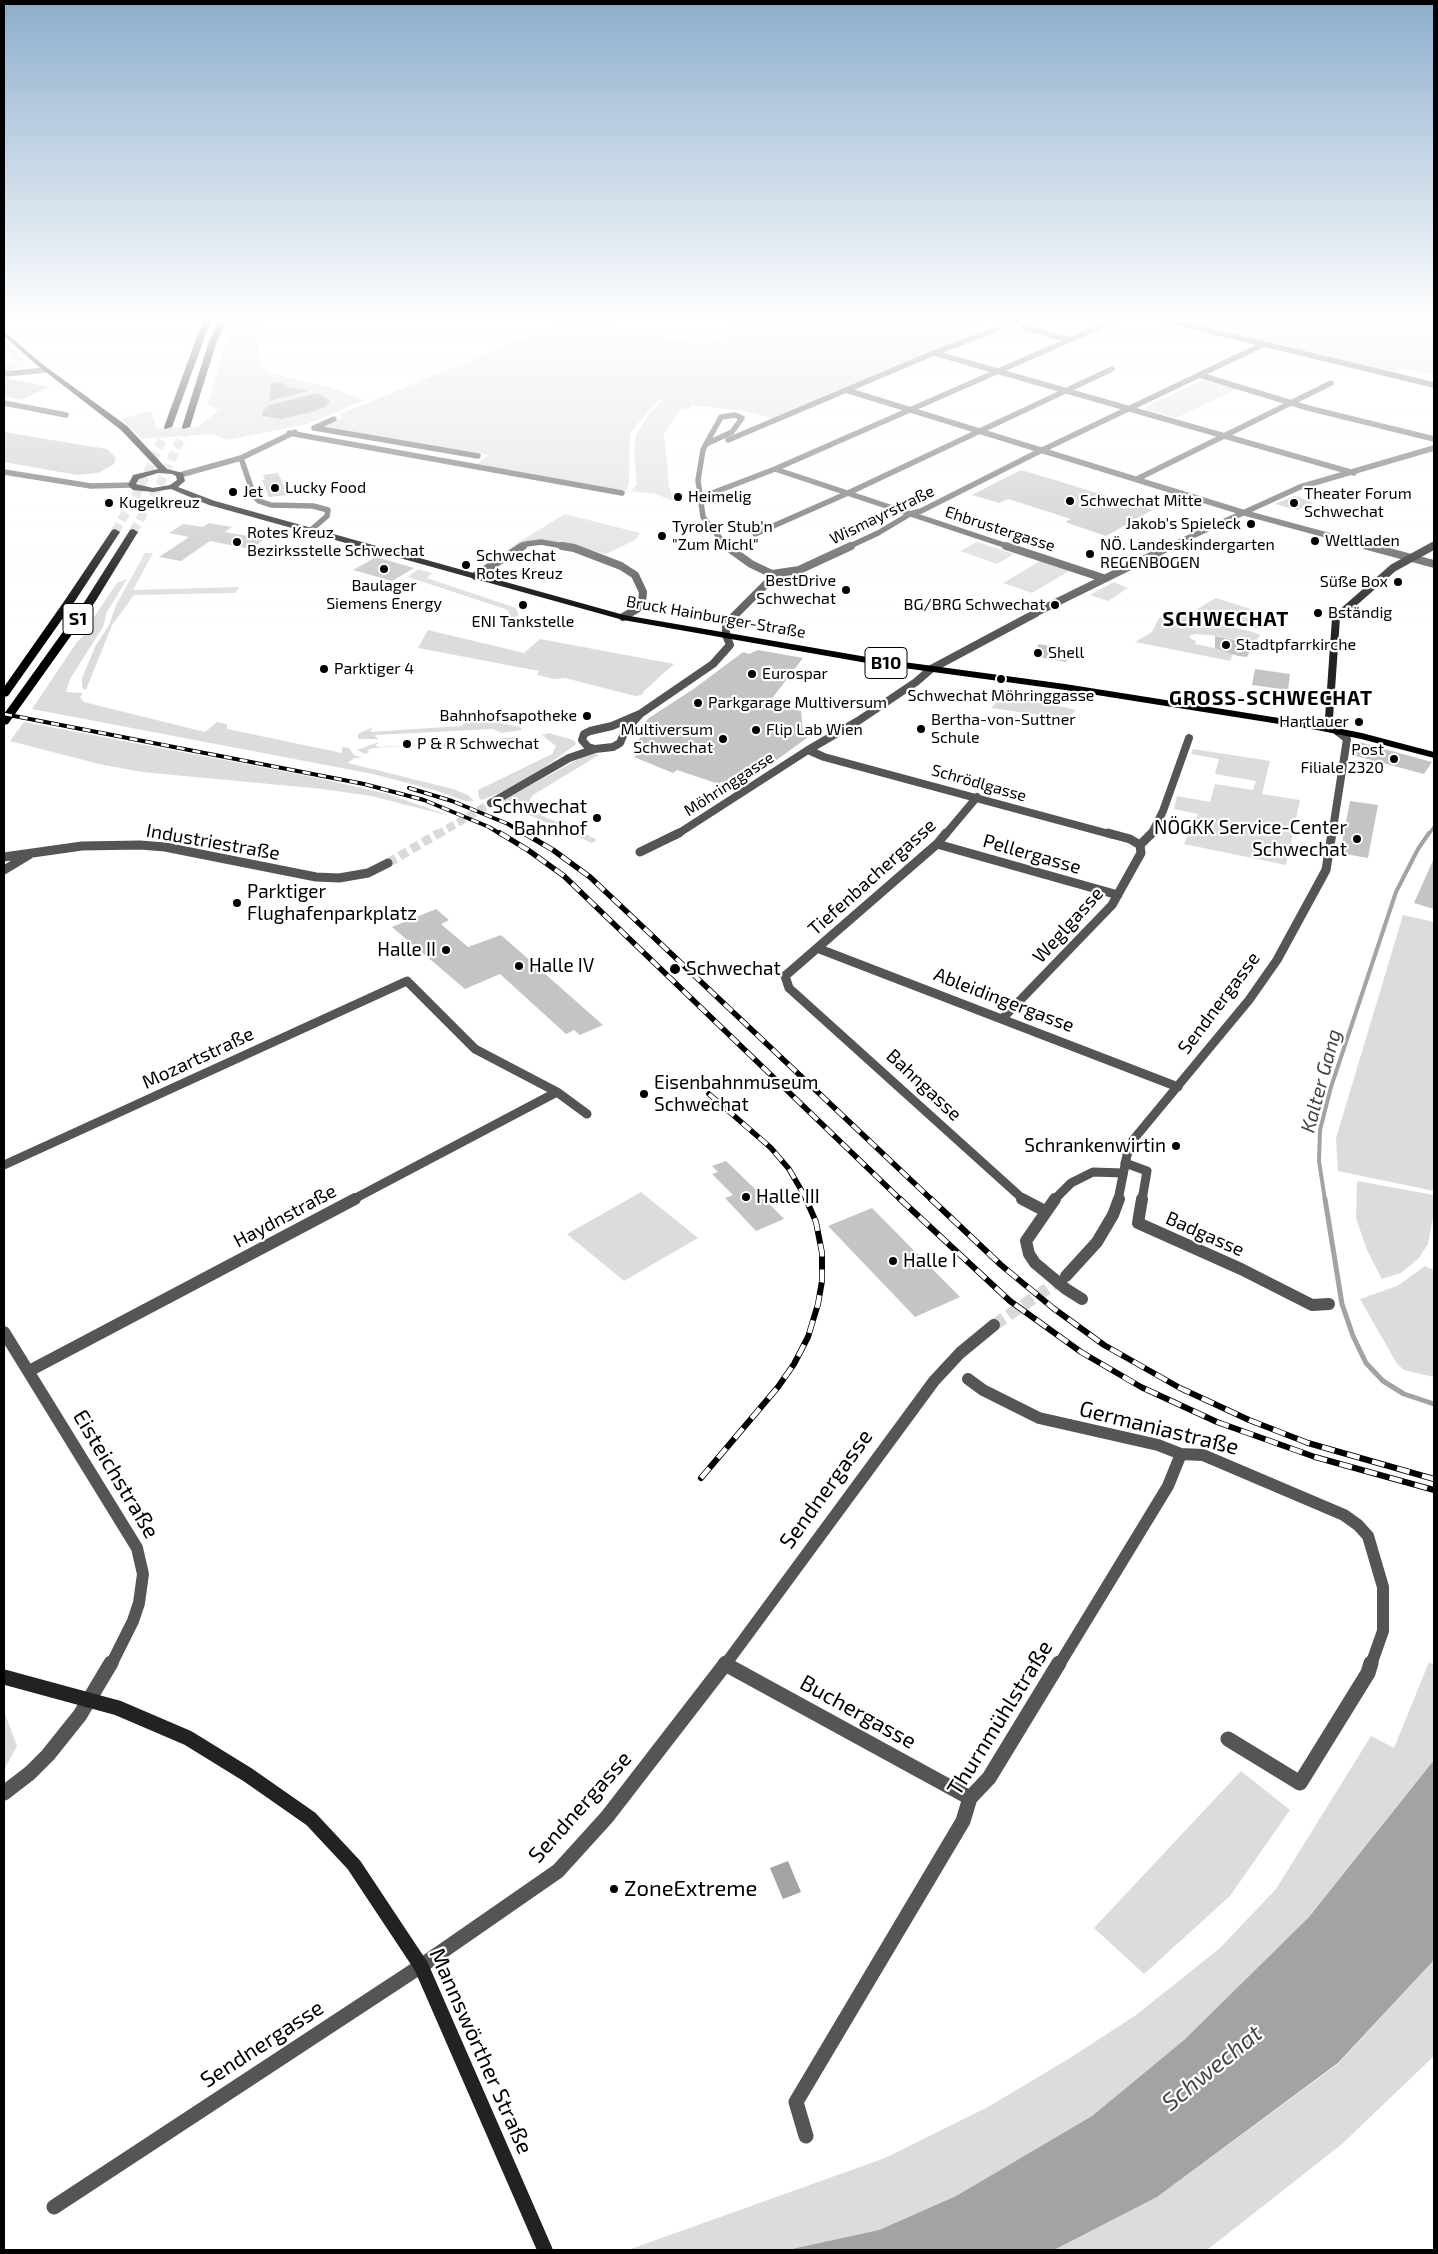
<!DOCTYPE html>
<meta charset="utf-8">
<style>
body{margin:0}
#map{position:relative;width:1438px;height:2254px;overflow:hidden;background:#fff;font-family:"Exo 2",sans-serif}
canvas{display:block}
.frame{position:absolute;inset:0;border:5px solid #000;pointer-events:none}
</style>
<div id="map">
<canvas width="1438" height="2254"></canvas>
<div class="frame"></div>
</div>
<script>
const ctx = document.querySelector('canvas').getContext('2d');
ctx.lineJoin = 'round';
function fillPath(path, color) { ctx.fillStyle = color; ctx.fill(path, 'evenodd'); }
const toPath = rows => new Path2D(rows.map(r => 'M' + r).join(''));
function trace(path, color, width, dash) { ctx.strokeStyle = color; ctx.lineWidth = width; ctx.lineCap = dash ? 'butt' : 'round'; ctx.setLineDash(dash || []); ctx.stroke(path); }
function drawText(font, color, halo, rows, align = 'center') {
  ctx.font = font + ' "Exo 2",sans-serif'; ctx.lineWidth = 4.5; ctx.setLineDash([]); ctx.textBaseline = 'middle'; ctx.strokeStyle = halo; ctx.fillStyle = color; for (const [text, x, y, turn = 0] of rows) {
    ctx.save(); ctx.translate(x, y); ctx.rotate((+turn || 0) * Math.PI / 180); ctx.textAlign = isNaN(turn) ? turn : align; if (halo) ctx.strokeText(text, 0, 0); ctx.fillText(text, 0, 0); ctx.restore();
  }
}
const green = toPath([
 [233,320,264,320,257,339,259,356,267,372,326,386,365,400,307,424,227,440,212,434,142,439,121,419,151,411,156,428,197,427,219,410,207,405],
 [569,320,705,345,750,326,751,328,763,321,753,326,724,320,981,320,972,324,989,330,774,419,745,411,690,405,691,408,681,409,664,433,669,486,674,501,655,494,631,491,637,484,634,453,636,435,649,414,663,400,660,398,630,433,629,483,626,491,476,465,488,455,324,427,343,417,338,415],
 [1177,320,1434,321,1434,375,1402,368,1393,374],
 [4,342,24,361,26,364,19,368,4,372,4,366,16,361,4,352],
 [1204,380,1237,389,1176,418,1146,410,1145,407],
 [565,514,640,533,635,540,606,554,544,540,528,541,509,548],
 [977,542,1014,554,997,564,960,551],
 [145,553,153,553,133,590,239,587,235,593,134,595,112,625,86,690,82,688,82,678,96,645,109,625,116,605],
 [1040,561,1069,571,1032,593,1003,583],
 [418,569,432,573,427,578,516,608,519,615,512,618,509,616,509,611,505,609,408,577],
 [127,579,107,612,103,627,70,679,66,692,83,693,80,697,84,702,205,732,217,722,227,724,227,729,342,753,342,747,349,748,354,755,362,758,354,758,348,763,453,789,468,795,474,801,465,801,434,790,373,774,32,709,77,642,93,626,94,617,117,583],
 [1114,582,1128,588,1108,601,1090,595],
 [1216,598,1257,611,1254,613,1267,617,1256,628,1194,614,1192,612],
 [1166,612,1253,632,1260,635,1254,643,1218,636,1195,634,1189,636,1191,639,1196,641,1195,644,1234,652,1230,661,1135,642,1152,632,1159,618],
 [428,630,524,653,540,639,674,664,644,691,642,695,635,696,565,678,554,679,537,675,539,671,418,648],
 [1003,695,1068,708,1076,710,1067,719,991,708],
 [480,720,510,725,520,727,522,730,502,733,493,729,376,735,375,736,379,739,358,739,358,734,373,727,370,732,461,726,467,721],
 [24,722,313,777,388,794,450,816,371,796,323,789,142,772,99,764,10,741],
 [549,733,573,740,576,743,575,745,542,769,502,792,482,800,479,798,478,790,552,754,556,746,542,735],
 [518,737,515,746,504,741,454,744,448,749,439,744,374,748,367,750,370,752,365,754,357,750,376,743,379,743,375,745,379,747,495,741,500,738],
 [1193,749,1270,761,1262,794,1300,800,1286,865,1184,844,1198,814,1174,809,1177,796,1210,802,1215,784,1253,790,1256,781,1215,774,1219,759,1191,754],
 [594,752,599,755,533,795,528,803,511,806,502,801,588,754],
 [530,806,536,813,571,828,569,830,580,834,586,834,597,840,592,843,516,809],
 [1403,915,1434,922,1434,1191,1338,1171,1336,1138],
 [1357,1181,1434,1195,1434,1213,1428,1244,1419,1258,1401,1273,1382,1279,1367,1250,1356,1218],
 [641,1192,698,1238,624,1281,567,1234],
 [1425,1266,1434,1270,1434,1377,1404,1370,1397,1364,1360,1299,1397,1286],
 [1429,1662,1434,1665,1434,1760,1309,1917,1184,2040,1092,2116,956,2196,879,2230,787,2250,628,2250,885,2158,988,2107,1070,2058,1136,2015,1220,1948,1276,1889,1371,1736,1394,1748],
 [4,1711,17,1746,4,1770],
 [1241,1771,1290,1810,1230,1896,1144,1974,1094,1928],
 [1434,1960,1434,2056,1342,2144,1207,2250,1054,2250,1157,2197,1338,2064]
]);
const water = toPath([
 [278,382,287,385,288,387,309,391,269,401,271,384],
 [318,393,330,401,325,407,312,412,281,419,262,416,263,411,269,405],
 [1434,1760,1434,1960,1338,2063,1157,2197,1054,2250,787,2250,879,2230,956,2196,1092,2116,1184,2040,1309,1917],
 [788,1861,801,1892,783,1899,770,1868]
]);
const streamFar2 = toPath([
 [1428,835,1434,827]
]);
const streamFar1 = toPath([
 [1325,1200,1319,1161,1320,1130,1331,1087,1396,892,1418,849,1429,833]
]);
const stream = toPath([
 [1325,1199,1342,1304,1353,1336,1366,1363,1383,1381,1404,1394,1434,1404]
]);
const building = toPath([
 [4,379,6,378,49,387,21,400,4,396],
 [4,432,107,449,116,458,114,464,98,473,77,475,4,462],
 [1021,470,1055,480,1152,510,1106,536,1065,522,1071,519,1008,499,999,503,972,495],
 [278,473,288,495,269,497,262,480,265,480,263,475],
 [1295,496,1314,503,1297,510,1275,504],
 [209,523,232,527,225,532,265,539,250,549,210,541,181,561,159,557,189,537,169,533,183,524,203,527],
 [376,557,414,568,392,581,353,570],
 [1215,636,1246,642,1254,643,1247,657,1238,656,1215,648],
 [1039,644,1073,651,1066,662,1032,656],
 [758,650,803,658,767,705,801,711,803,732,811,735,738,788,721,782,719,784,677,770,673,773,634,757,645,748,634,745,644,733,636,731,649,718,695,688,743,652,749,654],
 [1255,669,1290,674,1288,690,1252,685],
 [1359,742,1432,762,1424,774,1356,756],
 [1350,801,1378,805,1368,858,1340,853],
 [1434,858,1434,909,1414,903],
 [436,909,449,920,441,924,468,947,501,935,603,1025,580,1035,574,1030,566,1034,500,974,465,989,392,927],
 [726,1161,752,1186,784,1219,756,1231,725,1198,733,1195,712,1174,718,1172,712,1166],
 [872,1208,960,1297,915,1317,828,1226]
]);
const minorTunnelFar1 = toPath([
 [437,835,491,803]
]);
const minorTunnel = toPath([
 [388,863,439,833]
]);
const tertiaryTunnel = toPath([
 [994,1325,1063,1278]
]);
const motorwayTunnel = toPath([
 [115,532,144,480,168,427],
 [133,532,162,480,186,427]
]);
const minorFar4 = toPath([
 [1164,320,1434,385],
 [1009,323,1017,320],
 [1023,327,1070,340],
 [934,353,1354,473],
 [4,374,46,370],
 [1200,375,1308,408,1434,439],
 [846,390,1245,513,1371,547],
 [4,403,66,415],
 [735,415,742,418,732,432,706,444,721,417,735,415],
 [314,428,334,419],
 [315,428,478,456],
 [289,433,622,493],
 [728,440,934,353,998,329],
 [706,444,703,450,698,480,703,517,727,547],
 [241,458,254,496,259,501,271,505,313,506,328,510,327,516,311,530],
 [775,469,1010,547],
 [4,472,91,486,132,485],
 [180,475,241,458,295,432],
 [1137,479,1331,383],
 [707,495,775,469,1115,320],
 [755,534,848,493,1112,369],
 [521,547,526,544,541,542,569,547],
 [848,547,878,533,910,514,921,511,1036,453,1262,345],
 [1168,547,1300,487,1434,448]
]);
const minorFar3 = toPath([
 [562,546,574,548,621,566,635,575,643,592,642,602,637,609,623,617],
 [726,546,751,564,772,574],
 [1006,546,1103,578],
 [1367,546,1434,564],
 [772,574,799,570,851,546],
 [475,576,523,546],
 [1039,611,1171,546],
 [640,714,625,731,620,743,613,747,595,749,588,747,582,740,584,734,590,731,612,726,640,714],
 [640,714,713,664,730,645,726,635,726,624,772,578,772,574],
 [808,750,824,757,1113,835],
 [491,803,569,758,595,749],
 [676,835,808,750,858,721,916,682,931,669,1036,613],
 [945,835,977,797],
 [1151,835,1163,811,1189,738]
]);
const minorFar2 = toPath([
 [946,833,937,844,785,976,789,988,1024,1200],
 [1108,833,1130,839,1140,845],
 [937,844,1118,895],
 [1140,845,1152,833],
 [640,852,679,833],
 [4,857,82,846,140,845,165,847,316,877,339,878,368,873,388,863],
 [4,870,29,855],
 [817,948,1178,1087],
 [1003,1018,1112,905,1141,853,1140,845],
 [1125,1163,1147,1171,1142,1200],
 [4,1165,407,981,475,1049,557,1092,587,1114],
 [352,1200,557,1092],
 [1054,1200,1071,1183,1093,1172,1123,1173]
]);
const minorFar1 = toPath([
 [1022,1199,1045,1211],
 [1055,1199,1026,1241,1029,1254,1035,1263,1066,1289,1082,1299],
 [1142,1199,1138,1223,1241,1269,1312,1305,1329,1304],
 [4,1332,137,1548,143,1574,139,1603,133,1621,111,1665],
 [29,1371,355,1199],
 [968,1379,983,1390,1039,1418,1158,1445,1181,1454,1203,1455,1344,1515,1358,1525,1368,1536,1383,1587,1383,1631,1371,1665],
 [1059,1665,1168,1486,1181,1454]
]);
const minor = toPath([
 [725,1664,970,1798],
 [1228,1739,1300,1783,1368,1673,1371,1663],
 [4,1793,30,1773,48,1755,80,1715,111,1663],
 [806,2136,796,2102,963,1821,970,1798,989,1778,1059,1663],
 [54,2207,421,1966]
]);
const tertiaryFar3 = toPath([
 [1332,835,1347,739,1337,731]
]);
const tertiaryFar2 = toPath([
 [1118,1200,1127,1155,1133,1140,1249,1000,1277,960,1326,870,1332,833]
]);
const tertiaryFar1 = toPath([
 [1066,1276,1097,1242,1113,1215,1119,1199],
 [725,1665,934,1381,960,1353,994,1325]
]);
const tertiary = toPath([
 [421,1966,558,1871,607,1817,726,1663]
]);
const secondaryFar2 = toPath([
 [1430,547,1434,545]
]);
const secondaryFar1 = toPath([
 [1337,731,1329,718,1336,618,1393,568,1433,546]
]);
const secondary = toPath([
 [4,1677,118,1708,188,1738,248,1775,311,1819,354,1865,421,1966,545,2250]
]);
const primary = toPath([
 [4,331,42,364,127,426,167,469,183,473,185,481,178,487,215,501,624,615,867,657,1065,684,1317,724,1362,733,1434,752,1434,758,1361,739,1317,730,1065,690,867,663,623,620,209,505,171,489,153,492,133,490,128,485,133,475,158,469,121,430,38,366,4,336,4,331],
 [158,473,172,474,176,476,177,480,170,485,153,488,136,484,139,479,158,473]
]);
const motorway = toPath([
 [203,320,211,320,172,427,165,429,164,427,203,320],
 [219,320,227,320,216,344,190,427,183,429,182,427,208,344,219,320],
 [115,529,120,532,75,601,8,696,4,697,4,687,65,600,112,530,115,529],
 [133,529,138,532,95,602,8,724,4,725,4,714,85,601,130,530,133,529]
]);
const railFar2 = toPath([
 [4,714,364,784,424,800,489,827,502,835],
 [409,788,452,801,508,824,526,835]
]);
const railFar1 = toPath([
 [500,833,528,850,564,876,901,1200],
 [524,833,553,850,590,877,932,1200],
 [709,1094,771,1148,789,1169,807,1200]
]);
const rail = toPath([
 [900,1199,1010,1301,1081,1352,1141,1387,1217,1422,1315,1457,1434,1490],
 [931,1199,1001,1265,1053,1308,1104,1345,1180,1388,1249,1420,1308,1443,1434,1479],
 [701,1478,778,1387,794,1364,808,1337,818,1304,822,1281,822,1253,816,1222,806,1199]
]);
const markers = [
 [275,488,5,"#000"],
 [233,492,5,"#000"],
 [678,497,5,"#000"],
 [1070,501,5,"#000"],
 [109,503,5,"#000"],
 [1294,503,5,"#000"],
 [1251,524,5,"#000"],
 [662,536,5,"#000"],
 [1315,541,5,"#000"],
 [237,542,5,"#000"],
 [1090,554,5,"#000"],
 [466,565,5,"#000"],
 [384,569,5,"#000"],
 [1398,582,5,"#000"],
 [846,590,5,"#000"],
 [523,605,5,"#000"],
 [1055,605,5,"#000"],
 [1318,613,5,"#000"],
 [1226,645,5,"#000"],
 [1038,653,5,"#000"],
 [324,669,5,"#000"],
 [752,674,5,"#000"],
 [1001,679,5,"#000"],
 [698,703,5,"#000"],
 [587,716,5,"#000"],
 [1359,722,5,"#000"],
 [921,729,5,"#000"],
 [756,730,5,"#000"],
 [723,739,5,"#000"],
 [407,744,5,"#000"],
 [1394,759,5,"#000"],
 [597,818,5,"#000"],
 [1357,839,5,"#000"],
 [237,903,5,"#000"],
 [446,950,5,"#000"],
 [519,966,5,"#000"],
 [675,969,6,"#000"],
 [644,1094,5,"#000"],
 [1176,1146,5,"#000"],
 [746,1197,5,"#000"],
 [893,1261,5,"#000"],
 [614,1889,5,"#000"]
];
const farPoinames = [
 ["Lucky Food",285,488],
 ["Jet",243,492],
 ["Theater Forum",1304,494],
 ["Schwechat",1304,512],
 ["Heimelig",688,497],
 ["Schwechat Mitte",1080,501],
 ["Kugelkreuz",119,503],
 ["Jakob's Spieleck",1241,524,"right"],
 ["Tyroler Stub'n",672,527],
 ["\"Zum Michl\"",672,545],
 ["Rotes Kreuz",247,533],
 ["Bezirksstelle Schwechat",247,551],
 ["Weltladen",1325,541],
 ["NÖ. Landeskindergarten",1100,545],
 ["REGENBOGEN",1100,563],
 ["Schwechat",476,556],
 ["Rotes Kreuz",476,574],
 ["BestDrive",836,581,"right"],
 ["Schwechat",836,599,"right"],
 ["Süße Box",1388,582,"right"],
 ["Baulager",384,586,"center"],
 ["Siemens Energy",384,604,"center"],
 ["BG/BRG Schwechat",1045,605,"right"],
 ["Bständig",1328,613],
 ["ENI Tankstelle",523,622,"center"],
 ["Stadtpfarrkirche",1236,645],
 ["Shell",1048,653],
 ["Parktiger 4",334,669],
 ["Eurospar",762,674],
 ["Schwechat Möhringgasse",1001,696,"center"],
 ["Parkgarage Multiversum",708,703],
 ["Bahnhofsapotheke",577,716,"right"],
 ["Bertha-von-Suttner",931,720],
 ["Schule",931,738],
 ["Hartlauer",1349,722,"right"],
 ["Multiversum",713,730,"right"],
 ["Schwechat",713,748,"right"],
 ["Flip Lab Wien",766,730],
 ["P & R Schwechat",417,744],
 ["Post",1384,750,"right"],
 ["Filiale 2320",1384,768,"right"]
];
const farStreetnames = [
 ["Wismayrstraße",882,515,-26],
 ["Ehbrustergasse",1000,529,18],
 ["Bruck Hainburger-Straße",716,617,10],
 ["Schrödlgasse",979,783,16],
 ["Möhringgasse",729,784,-33]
];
const shields = [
 [78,619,30],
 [886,663,42]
];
const shieldNames = [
 ["S1",78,619],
 ["B10",886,663]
];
const poiNames = [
 ["Schwechat",587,807,"right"],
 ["Bahnhof",587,829,"right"],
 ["NÖGKK Service-Center",1347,828,"right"],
 ["Schwechat",1347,850,"right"],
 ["Parktiger",247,892],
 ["Flughafenparkplatz",247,914],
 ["Halle II",436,950,"right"],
 ["Halle IV",529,966],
 ["Schwechat",686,969],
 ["Eisenbahnmuseum",654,1083],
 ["Schwechat",654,1105],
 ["Schrankenwirtin",1166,1146,"right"],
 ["Halle III",756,1197],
 ["Halle I",903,1261]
];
const streetNames = [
 ["Industriestraße",213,842,10],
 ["Pellergasse",1032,854,16],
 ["Tiefenbachergasse",872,877,-42],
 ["Weglgasse",1068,925,-48],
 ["Ableidingergasse",1004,1000,21],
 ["Sendnergasse",1219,1003,-53],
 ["Mozartstraße",198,1058,-25],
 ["Bahngasse",924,1085,43],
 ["Haydnstraße",285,1216,-28],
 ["Badgasse",1205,1234,24]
];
const farDistrictnames = [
 ["SCHWECHAT",1226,619],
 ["GROSS-SCHWECHAT",1271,698]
];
const waterNames = [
 ["Kalter Gang",1321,1081,-75]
];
const nearStreetnames = [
 ["Germaniastraße",1159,1428,14],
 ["Eisteichstraße",116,1474,59],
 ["Sendnergasse",826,1489,-54],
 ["Buchergasse",858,1712,29],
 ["Thurnmühlstraße",1000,1718,-58],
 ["Sendnergasse",580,1807,-48],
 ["Sendnergasse",262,2044,-33],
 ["Mannswörther Straße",481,2051,66]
];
const nearPoinames = [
 ["ZoneExtreme",624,1889]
];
const nearWaternames = [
 ["Schwechat",1212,2068,-39]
];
fillPath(green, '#dcdcdc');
fillPath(water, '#a3a3a3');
trace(streamFar2, '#a3a3a3', 3);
trace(streamFar1, '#a3a3a3', 4);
trace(stream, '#a3a3a3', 5);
fillPath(building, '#c4c4c4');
trace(minorTunnelFar1, '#d9d9d9', 8, [8, 4]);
trace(minorTunnel, '#d9d9d9', 9, [9, 4.5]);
trace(tertiaryTunnel, '#d9d9d9', 12, [12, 5.5]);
trace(motorwayTunnel, '#d9d9d9', 9, [9, 4.5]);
trace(minorFar4, '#555', 5.5);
trace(minorFar3, '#555', 8);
trace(minorFar2, '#555', 9);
trace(minorFar1, '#555', 12);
trace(minor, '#555', 15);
trace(tertiaryFar3, '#555', 8);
trace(tertiaryFar2, '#555', 9);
trace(tertiaryFar1, '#555', 12);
trace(tertiary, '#555', 15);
trace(secondaryFar2, '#222', 5.5);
trace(secondaryFar1, '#222', 8);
trace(secondary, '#222', 15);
fillPath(primary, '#000');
fillPath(motorway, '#000');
trace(railFar2, '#000', 4);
trace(railFar1, '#000', 5.5);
trace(rail, '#000', 6);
trace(railFar2, '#fff', 2.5, [8]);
trace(railFar1, '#fff', 4, [11]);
trace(rail, '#fff', 4.5, [13]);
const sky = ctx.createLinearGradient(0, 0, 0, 636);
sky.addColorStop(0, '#8cadcc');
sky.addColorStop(0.5, '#fff');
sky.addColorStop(1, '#ffffff00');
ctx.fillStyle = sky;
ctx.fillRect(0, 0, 1438, 636);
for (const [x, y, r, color] of markers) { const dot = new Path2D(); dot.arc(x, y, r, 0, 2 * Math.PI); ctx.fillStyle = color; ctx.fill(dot); trace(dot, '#fff', 2); }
drawText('16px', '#000', '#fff', farPoinames, 'left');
drawText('16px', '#000', '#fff', farStreetnames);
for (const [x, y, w] of shields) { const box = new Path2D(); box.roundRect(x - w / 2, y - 15.5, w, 31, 4); ctx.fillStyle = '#fff'; ctx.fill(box); trace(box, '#000', 1); }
drawText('bold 18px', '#000', null, shieldNames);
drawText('19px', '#000', '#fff', poiNames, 'left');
drawText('19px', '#000', '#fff', streetNames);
ctx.letterSpacing = '1px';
drawText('bold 20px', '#000', '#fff', farDistrictnames);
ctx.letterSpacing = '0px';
drawText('italic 20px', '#444', '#fff', waterNames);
drawText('22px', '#000', '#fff', nearStreetnames);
drawText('22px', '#000', '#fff', nearPoinames, 'left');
drawText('italic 24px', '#444', '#fff', nearWaternames);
</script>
